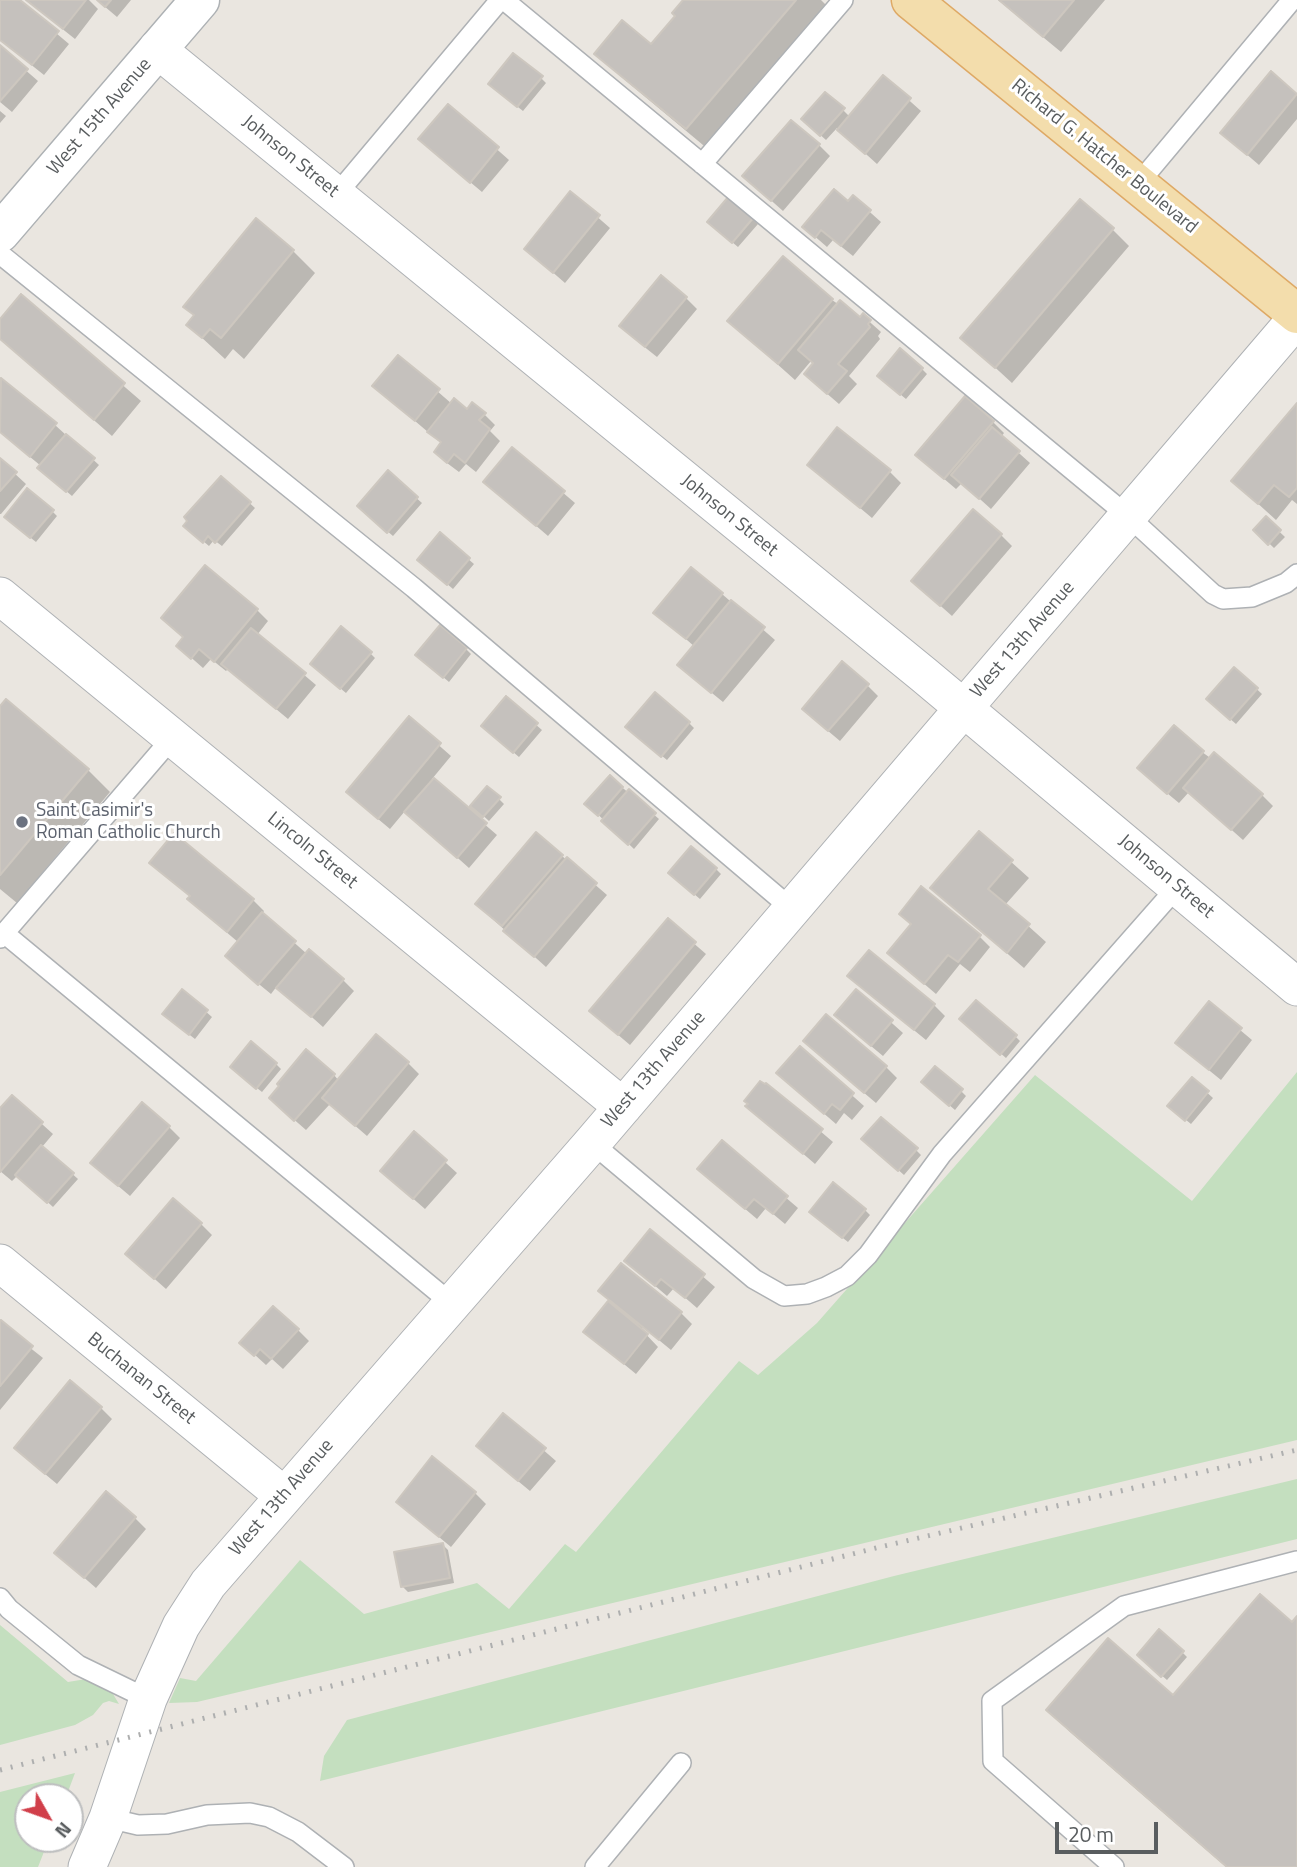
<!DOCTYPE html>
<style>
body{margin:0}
#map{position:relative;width:1297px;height:1867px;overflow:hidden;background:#eae6e0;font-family:"Titillium Web",sans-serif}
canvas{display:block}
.north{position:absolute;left:14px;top:1783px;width:70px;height:70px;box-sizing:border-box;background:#fff;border:2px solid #bdbebf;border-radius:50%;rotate:130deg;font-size:19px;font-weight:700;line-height:28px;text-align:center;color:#595d5f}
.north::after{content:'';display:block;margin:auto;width:24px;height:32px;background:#d13f4a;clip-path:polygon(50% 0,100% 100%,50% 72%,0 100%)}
.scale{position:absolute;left:1055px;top:1822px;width:103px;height:32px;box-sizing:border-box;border:4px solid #595d5f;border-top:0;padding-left:9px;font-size:21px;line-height:24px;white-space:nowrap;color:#595d5f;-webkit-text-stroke:5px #fff;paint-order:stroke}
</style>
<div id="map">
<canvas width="1297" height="1867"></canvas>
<div class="north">N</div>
<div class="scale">20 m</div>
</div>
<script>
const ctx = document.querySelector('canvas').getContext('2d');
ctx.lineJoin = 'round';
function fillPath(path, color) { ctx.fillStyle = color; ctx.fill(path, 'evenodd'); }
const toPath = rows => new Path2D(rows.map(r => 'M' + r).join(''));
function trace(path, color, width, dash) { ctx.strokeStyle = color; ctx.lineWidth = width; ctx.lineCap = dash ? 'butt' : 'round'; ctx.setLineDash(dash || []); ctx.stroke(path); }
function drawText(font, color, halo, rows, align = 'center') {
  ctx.font = font + ' "Titillium Web",sans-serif'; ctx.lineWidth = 6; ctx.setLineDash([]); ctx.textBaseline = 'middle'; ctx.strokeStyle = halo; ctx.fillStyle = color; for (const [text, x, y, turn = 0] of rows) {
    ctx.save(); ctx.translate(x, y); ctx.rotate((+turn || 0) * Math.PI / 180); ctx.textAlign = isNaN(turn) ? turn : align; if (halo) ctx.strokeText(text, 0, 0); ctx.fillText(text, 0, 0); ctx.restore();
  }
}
const green = toPath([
 [1297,1072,1297,1440,197,1702,169,1703,180,1678,196,1681,300,1560,364,1614,477,1583,509,1609,565,1544,576,1552,739,1361,758,1375,817,1323,1035,1075,1192,1201],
 [1297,1479,1297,1539,320,1781,324,1756,347,1720,894,1576],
 [0,1625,68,1682,98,1677,113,1694,119,1704,109,1701,103,1703,93,1715,75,1725,0,1745],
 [75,1773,66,1797,28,1797,28,1839,49,1839,38,1867,0,1867,0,1792]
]);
const shadow = toPath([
 [0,0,17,0,69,44,44,75,0,40],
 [26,0,89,0,98,9,75,39],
 [97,0,131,0,117,17],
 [685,0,821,0,829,8,709,150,619,75,597,53,651,47,677,16],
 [998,0,1105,0,1061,52],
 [0,48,38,81,12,112,0,102],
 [1271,73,1297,94,1297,119,1259,165,1222,133],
 [883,77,921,111,877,164,837,128,826,140,808,124,843,110,850,117],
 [541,78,546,83,523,111,495,89],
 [449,107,509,160,482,192,432,150],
 [0,111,6,116,0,123],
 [819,145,830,156,783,211,756,187],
 [571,194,610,228,565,283,526,249],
 [853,197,881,222,853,256,833,240,827,247,804,227,848,203],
 [729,198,758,224,738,247,714,227],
 [1112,229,1129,246,1012,383,963,338],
 [293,251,315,273,244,359,233,349,225,359,188,325],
 [21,297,141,401,112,436,0,338,0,321],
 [686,298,697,309,657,357,632,337],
 [832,300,860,319,863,316,881,332,878,336,880,339,849,376,857,384,839,404,817,385,815,364,811,361,795,380,729,321],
 [398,357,452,404,467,411,484,414,495,425,490,431,500,441,476,472,466,464,459,472,447,463,436,452,442,444,374,386],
 [922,369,927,374,906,399,884,381],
 [1,380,55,425,99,465,72,496,45,473,41,466,0,432],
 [1297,406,1297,504,1292,500,1276,520,1233,481],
 [993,422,1004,433,1001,437,1030,463,991,509,962,483,956,489,929,466],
 [513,450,575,503,548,536,485,482],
 [0,460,26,484,1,514,0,514],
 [809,465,890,472,901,483,872,518],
 [388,473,422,503,393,536,364,511],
 [222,478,255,508,222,546,214,540,209,546,191,531,190,521],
 [52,511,57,516,36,542,11,522],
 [1266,519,1285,537,1274,548,1255,530],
 [440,535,474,564,453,589,425,565],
 [1001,535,1012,546,952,616,925,592],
 [722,594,775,640,723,702,691,676,695,647,655,612],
 [257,610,268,621,257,635,316,685,288,719,228,669,226,671,211,659,203,668,178,646],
 [466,649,471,654,449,682,423,660],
 [370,653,375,658,346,693,317,669],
 [1235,669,1262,694,1236,724,1213,704],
 [867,685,878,696,840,741,815,720],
 [506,699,542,730,519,757,488,731],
 [0,709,88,770,110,792,17,903,0,889],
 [409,719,451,756,432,779,497,835,469,868,405,811,390,829,359,803],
 [689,723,694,728,667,760,633,732],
 [1202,752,1262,795,1273,806,1243,840,1189,792,1179,803,1150,779],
 [610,777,659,819,634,849,587,804],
 [499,799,504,804,489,821,478,811],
 [979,833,1029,878,1005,905,1046,942,1024,968,950,904],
 [174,835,253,900,264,911,262,914,307,954,343,980,354,991,323,1027,277,986,271,994,238,967,238,942,200,910,189,899,191,897,152,863],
 [562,856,607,895,546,967,488,915],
 [716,869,721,874,700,899,675,878],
 [668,921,706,954,630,1045,603,1022],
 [979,936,990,947,970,972,960,964,936,994,901,964],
 [861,987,934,1005,945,1016,926,1040],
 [182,991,212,1017,195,1039,169,1019],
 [856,991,903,1033,883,1056,847,1026],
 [1209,1004,1252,1040,1221,1080,1189,1054],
 [967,1024,1015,1036,1020,1041,1006,1058],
 [800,1049,864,1106,852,1120,844,1113,836,1124,790,1084],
 [816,1052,886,1067,897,1078,876,1103],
 [408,1063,419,1074,367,1136,330,1104,306,1130,282,1109,334,1075,339,1081],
 [276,1064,281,1069,262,1092,237,1072],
 [1192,1079,1213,1098,1191,1124,1175,1111],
 [766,1085,833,1142,815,1164,748,1106],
 [928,1087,961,1091,966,1096,955,1110],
 [12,1097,53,1134,42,1147,78,1179,53,1207,18,1175,12,1181,0,1171,0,1111],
 [169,1127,180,1138,130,1196,104,1174],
 [414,1134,457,1173,425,1209,393,1181],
 [722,1143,798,1208,785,1224,766,1208,757,1219,711,1180],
 [869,1144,916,1150,921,1155,904,1175],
 [865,1210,870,1215,848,1242,816,1217],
 [201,1224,212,1235,166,1289,139,1265],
 [650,1231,715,1287,697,1308,674,1288,667,1296,626,1261],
 [600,1291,681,1313,692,1324,671,1350,643,1327,641,1329,658,1347,636,1374,585,1332,616,1307],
 [0,1324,43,1358,0,1410],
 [298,1330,309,1341,283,1369,272,1359,266,1365,242,1343],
 [101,1408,112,1419,57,1484,27,1459],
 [503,1415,556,1461,530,1491,489,1457],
 [475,1493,486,1504,451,1547,409,1512],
 [135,1518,146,1529,96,1588,56,1553],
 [443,1545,448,1550,454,1583,408,1592,402,1586],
 [1297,1618,1297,1867,1226,1867,1070,1732,1048,1710,1173,1697,1292,1624],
 [1182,1652,1187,1657,1167,1680,1144,1660]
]);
const building = toPath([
 [0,0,20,0,59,31,32,65,0,40,0,0],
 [26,0,86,0,63,29,26,0],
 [97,0,111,0,105,7,97,0],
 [683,0,796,0,686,129,594,54,622,20,651,44,675,16,672,13,683,0],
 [999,0,1074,0,1043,37,999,0],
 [0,45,28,69,0,101,0,45],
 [513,53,543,76,517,107,488,84,513,53],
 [1271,71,1297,94,1247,155,1220,133,1271,71],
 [883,75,911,98,865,154,837,130,883,75],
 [825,92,845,108,820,136,801,119,825,92],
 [448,104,499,147,470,183,418,139,448,104],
 [791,120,820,144,771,201,742,176,791,120],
 [834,189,848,201,853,195,871,210,841,246,821,230,815,238,802,227,834,189],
 [570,191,600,215,553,273,524,249,570,191],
 [729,196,754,217,732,243,707,222,729,196],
 [1080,199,1114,228,995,368,960,338,1080,199],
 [256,218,294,250,221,338,210,329,202,338,186,325,194,315,183,307,256,218],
 [783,256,833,299,778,364,727,321,783,256],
 [661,275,687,297,645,347,619,326,661,275],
 [21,294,125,383,94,420,0,339,0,319,21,294],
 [840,300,860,317,863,313,871,320,868,324,870,327,838,364,847,371,827,394,804,374,813,363,798,350,840,300],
 [900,348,923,368,900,395,877,376,900,348],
 [398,355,440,389,415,421,372,386,398,355],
 [1,378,57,423,30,457,0,432,1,378],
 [965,396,994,421,944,479,915,455,965,396],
 [454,398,467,409,472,402,486,413,479,420,490,429,465,463,454,454,447,463,434,452,441,442,427,432,454,398],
 [1297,403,1297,488,1289,497,1274,485,1258,504,1231,481,1297,403],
 [837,427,891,470,860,508,807,465,837,427],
 [992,427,1020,451,979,499,951,475,992,427],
 [66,434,95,458,66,492,37,468,66,434],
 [512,447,565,491,536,526,483,482,512,447],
 [0,458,17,472,0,491,0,458],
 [388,470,418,497,387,533,357,506,388,470],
 [221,476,251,502,215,543,208,536,203,543,183,526,187,521,184,517,221,476],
 [27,488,54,510,30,538,4,517,27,488],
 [973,509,1002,534,940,606,911,581,973,509],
 [1266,516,1281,530,1268,545,1253,530,1266,516],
 [440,532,470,558,447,585,417,560,440,532],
 [205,565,258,609,214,662,199,649,191,659,176,646,183,637,161,618,205,565],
 [691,567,723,593,686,639,653,613,691,567],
 [731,600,765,627,711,693,677,665,731,600],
 [440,625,467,648,443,678,415,655,440,625],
 [341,626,372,652,340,689,310,664,341,626],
 [251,628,306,673,276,709,221,664,251,628],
 [842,661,869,684,828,731,802,709,842,661],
 [1234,667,1258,688,1230,720,1206,699,1234,667],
 [655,692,690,722,661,757,625,727,655,692],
 [506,696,538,723,513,753,481,726,506,696],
 [6,699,89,769,0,875,0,706,6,699],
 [409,716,441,743,378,819,346,792,409,716],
 [1174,725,1204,751,1167,794,1137,768,1174,725],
 [1214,752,1263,794,1231,830,1183,788,1214,752],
 [610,775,623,787,598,816,584,804,610,775],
 [434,778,487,823,457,858,404,812,434,778],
 [487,786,501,797,483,817,470,806,487,786],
 [629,789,656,813,628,845,601,821,629,789],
 [979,831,1013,860,988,889,1030,924,1007,953,930,888,979,831],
 [536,832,563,855,502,926,475,904,536,832],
 [174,833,254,899,227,932,187,899,190,896,149,863,174,833],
 [691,846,717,868,694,895,668,873,691,846],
 [567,857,597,883,534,957,503,931,567,857],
 [921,886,981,935,958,962,948,955,924,984,887,953,911,924,899,914,921,886],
 [262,912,296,941,258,985,225,956,262,912],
 [668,918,696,942,618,1035,589,1011,668,918],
 [309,949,344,979,311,1017,276,988,309,949],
 [869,950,935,1004,914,1030,847,976,869,950],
 [182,989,208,1010,189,1035,162,1014,182,989],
 [856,989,893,1020,871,1046,834,1015,856,989],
 [976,1000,1017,1035,1000,1055,959,1019,976,1000],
 [1209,1001,1242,1028,1209,1070,1175,1043,1209,1001],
 [826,1014,887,1066,864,1093,803,1041,826,1014],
 [376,1034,409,1062,355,1126,322,1098,376,1034],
 [251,1041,277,1063,256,1089,230,1067,251,1041],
 [800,1046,854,1093,840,1110,832,1104,824,1114,776,1073,800,1046],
 [306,1049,335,1074,294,1121,269,1098,279,1086,277,1084,306,1049],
 [935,1066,963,1089,949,1106,921,1082,935,1066],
 [1192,1077,1209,1091,1185,1121,1167,1106,1192,1077],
 [760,1081,765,1084,766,1083,823,1129,803,1154,745,1106,748,1104,744,1101,760,1081],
 [12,1095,43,1122,0,1172,0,1108,12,1095],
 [142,1102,170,1126,118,1186,90,1163,142,1102],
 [881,1117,918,1148,898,1171,861,1139,881,1117],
 [414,1131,447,1160,413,1199,380,1171,414,1131],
 [722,1140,788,1196,773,1214,754,1199,745,1209,697,1169,722,1140],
 [41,1145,74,1173,47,1203,15,1175,41,1145],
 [833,1182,866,1209,842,1238,809,1212,833,1182],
 [173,1198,202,1223,154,1279,125,1254,173,1198],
 [650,1229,705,1274,685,1298,661,1279,655,1286,624,1261,650,1229],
 [621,1263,682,1312,659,1340,598,1291,621,1263],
 [608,1301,648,1334,624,1364,583,1332,608,1301],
 [273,1306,299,1329,271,1359,260,1349,254,1356,239,1343,273,1306],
 [1,1320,33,1346,0,1386,0,1321,1,1320],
 [70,1380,102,1407,45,1474,14,1448,70,1380],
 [503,1413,546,1448,518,1481,476,1446,503,1413],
 [432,1456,476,1492,439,1537,396,1502,432,1456],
 [106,1491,136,1517,84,1578,54,1553,106,1491],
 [443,1543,450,1578,401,1587,394,1552,443,1543],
 [1260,1594,1292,1622,1297,1616,1297,1867,1227,1867,1046,1710,1108,1638,1173,1695,1260,1594],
 [1159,1629,1184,1651,1161,1677,1137,1655,1159,1629]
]);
const lane = toPath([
 [504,0,1128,516,1213,594,1223,599,1252,597,1286,583,1297,574],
 [702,164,843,0],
 [1138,184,1292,0],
 [336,195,500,0],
 [0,254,414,588,792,909],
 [4,933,451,1303],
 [0,938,173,737],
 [592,1143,754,1279,784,1296,807,1294,826,1287,847,1276,868,1255,942,1154,1178,886],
 [0,1598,9,1609,78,1665,148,1699],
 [108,1818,138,1825,167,1824,207,1815,250,1813,269,1817,298,1832,344,1867],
 [595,1867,681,1763],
 [1114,1867,993,1761,992,1701,1124,1606,1297,1561]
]);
const street = toPath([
 [157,49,924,675,1297,987],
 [0,596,623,1107],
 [0,1263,283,1495],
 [87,1867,108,1818,148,1699,181,1626,208,1584,592,1143,1297,318]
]);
const secondary = toPath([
 [0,233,200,0]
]);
const primary = toPath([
 [911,0,1297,314]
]);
const rail = toPath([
 [0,1770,880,1547,1297,1450]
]);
const markers = [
 [22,822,7,"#6b7280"]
];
const streetNames = [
 ["West 15th Avenue",100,117,-49],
 ["Johnson Street",290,157,39],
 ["Richard G. Hatcher Boulevard",1104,157,39],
 ["Johnson Street",729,516,39],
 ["West 13th Avenue",1023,640,-49],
 ["Lincoln Street",312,851,39],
 ["Johnson Street",1166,877,40],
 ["West 13th Avenue",654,1070,-49],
 ["Buchanan Street",141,1379,39],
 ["West 13th Avenue",282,1498,-49]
];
const worshipNames = [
 ["Saint Casimir's",36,811],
 ["Roman Catholic Church",36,833]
];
fillPath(green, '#c4dfbf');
fillPath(shadow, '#0003');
fillPath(building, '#c5c1bd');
trace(building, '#cdc7bf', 2);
trace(lane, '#aeb1b4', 22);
trace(street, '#aeb1b4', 39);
trace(secondary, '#adb1b4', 41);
trace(primary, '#dea965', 41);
trace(lane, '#fff', 19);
trace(street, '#fff', 37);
trace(secondary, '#fff', 38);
trace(primary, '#f3ddac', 38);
trace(rail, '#aeafaf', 5, [2, 9]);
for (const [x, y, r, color] of markers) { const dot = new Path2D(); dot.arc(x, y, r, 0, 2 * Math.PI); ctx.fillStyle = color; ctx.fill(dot); trace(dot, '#fff', 2.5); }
drawText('19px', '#595d5f', '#fff', streetNames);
drawText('19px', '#5b616d', '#fff', worshipNames, 'left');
</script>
